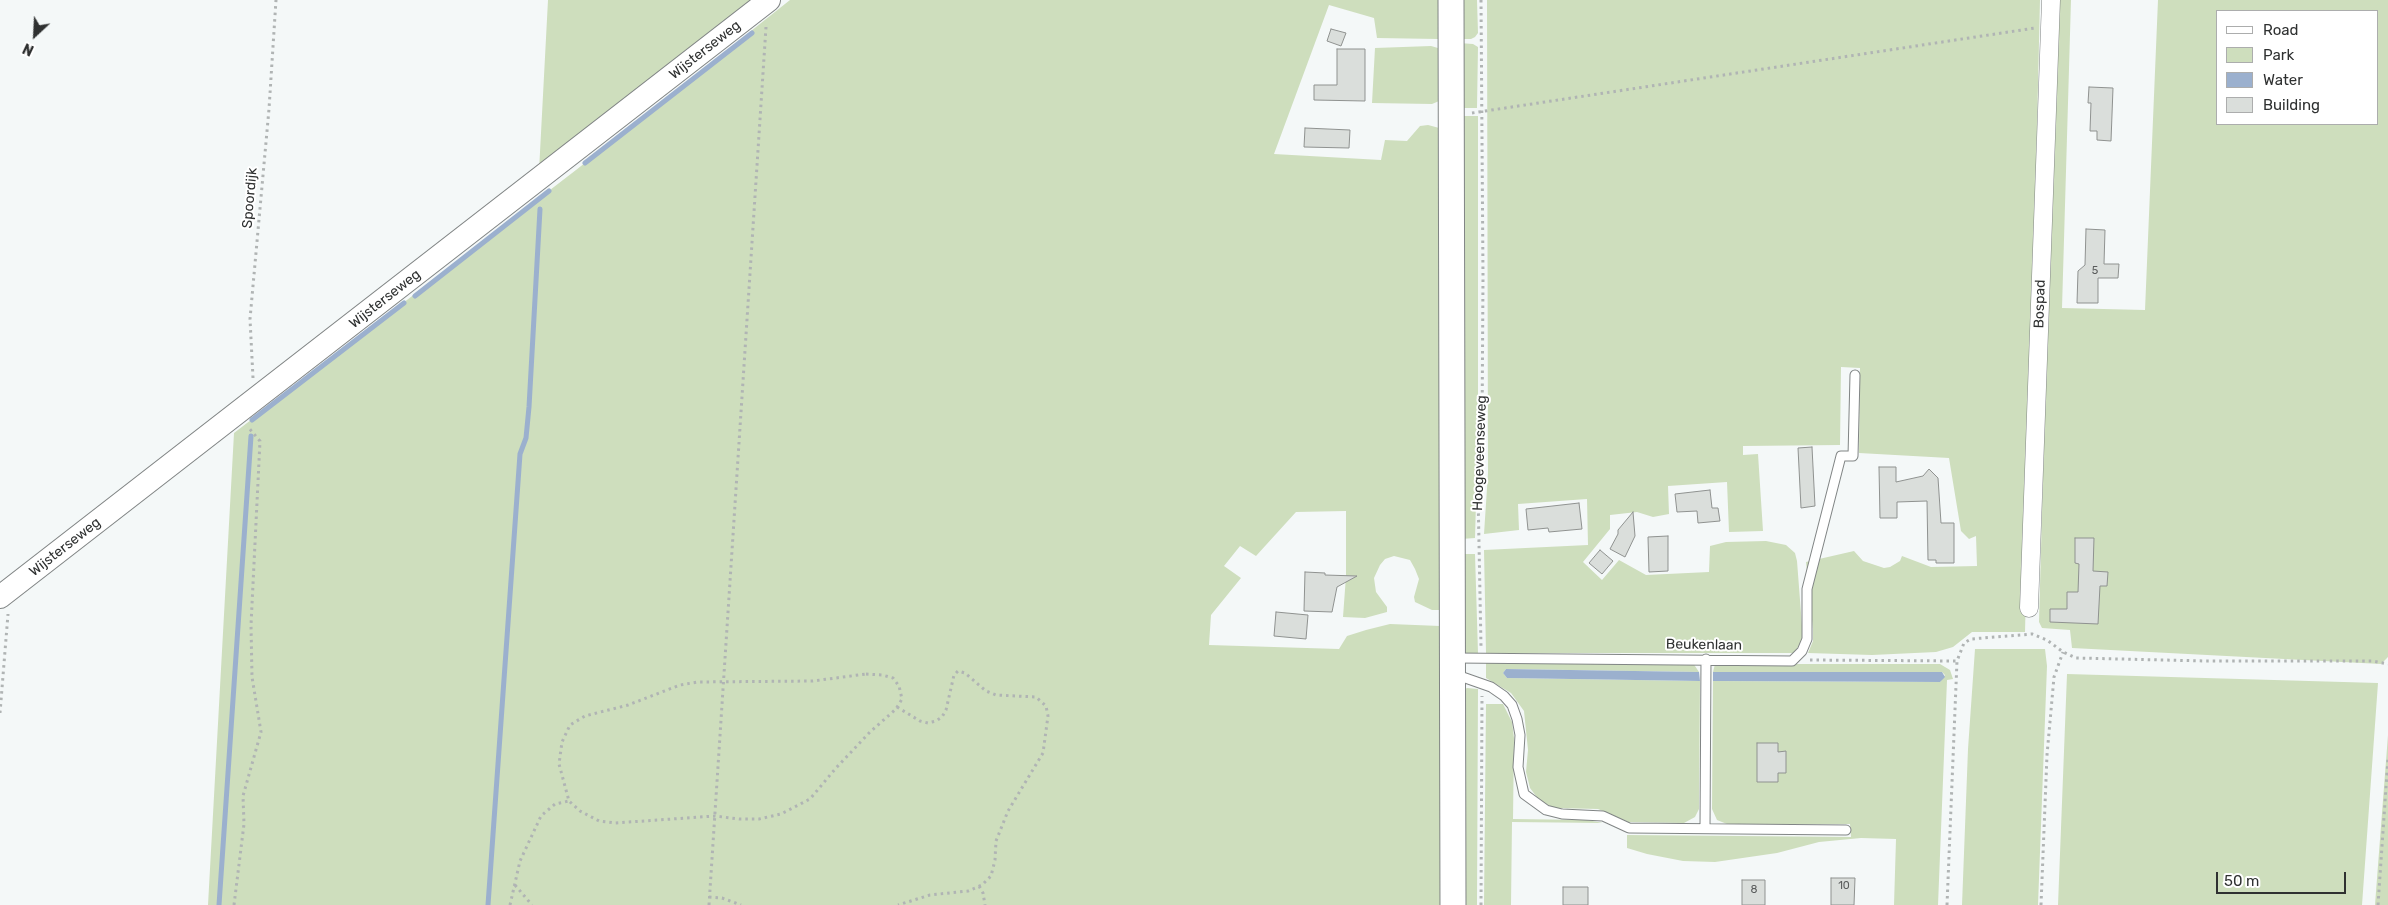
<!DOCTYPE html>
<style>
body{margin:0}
#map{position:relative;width:2388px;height:905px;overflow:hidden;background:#f4f8f8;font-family:Rubik,sans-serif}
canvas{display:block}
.legend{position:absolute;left:2216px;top:10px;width:162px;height:115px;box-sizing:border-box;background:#fff;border:1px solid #acadad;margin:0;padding:6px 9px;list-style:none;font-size:15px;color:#2f3131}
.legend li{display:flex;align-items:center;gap:10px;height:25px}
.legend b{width:25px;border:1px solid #acadad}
.north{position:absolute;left:10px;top:10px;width:50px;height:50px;-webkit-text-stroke:4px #fff;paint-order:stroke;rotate:205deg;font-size:14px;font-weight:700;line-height:20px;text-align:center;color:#2f3131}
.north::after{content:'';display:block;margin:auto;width:18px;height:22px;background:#2f3131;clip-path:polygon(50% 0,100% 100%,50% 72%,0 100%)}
.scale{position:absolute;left:2216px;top:872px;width:130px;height:22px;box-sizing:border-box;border:2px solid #2f3131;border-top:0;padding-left:6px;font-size:15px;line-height:18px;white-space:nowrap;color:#2f3131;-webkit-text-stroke:4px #fff;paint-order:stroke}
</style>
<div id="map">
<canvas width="2388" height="905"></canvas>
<ul class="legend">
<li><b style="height:6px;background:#fff"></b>Road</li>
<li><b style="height:14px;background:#cedebd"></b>Park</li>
<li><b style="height:14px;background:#9bb0ce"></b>Water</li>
<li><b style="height:14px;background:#dadedb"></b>Building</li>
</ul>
<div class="north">N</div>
<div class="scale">50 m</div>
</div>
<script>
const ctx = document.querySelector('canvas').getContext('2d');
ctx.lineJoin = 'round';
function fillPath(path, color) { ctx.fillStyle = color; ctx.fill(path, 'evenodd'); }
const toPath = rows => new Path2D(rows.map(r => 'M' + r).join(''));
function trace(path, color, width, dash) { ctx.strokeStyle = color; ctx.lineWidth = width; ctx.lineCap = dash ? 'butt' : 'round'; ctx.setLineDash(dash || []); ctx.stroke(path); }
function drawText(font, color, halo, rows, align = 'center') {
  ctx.font = font + ' Rubik,sans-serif'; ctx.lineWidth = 4; ctx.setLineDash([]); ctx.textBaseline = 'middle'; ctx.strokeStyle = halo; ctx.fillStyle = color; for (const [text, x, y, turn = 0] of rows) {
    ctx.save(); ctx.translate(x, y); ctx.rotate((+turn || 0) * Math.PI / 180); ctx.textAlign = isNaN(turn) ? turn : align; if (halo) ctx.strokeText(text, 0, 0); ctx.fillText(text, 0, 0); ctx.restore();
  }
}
const green = toPath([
 [548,0,757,0,539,171],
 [790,0,1443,0,1444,35,1438,39,1377,38,1374,18,1329,5,1274,154,1381,160,1385,140,1407,141,1420,126,1428,125,1443,129,1440,610,1432,610,1415,602,1414,597,1419,579,1415,569,1410,560,1394,556,1385,559,1380,565,1374,578,1376,592,1387,607,1387,612,1365,618,1343,617,1346,576,1346,511,1296,512,1256,556,1240,546,1224,566,1241,578,1211,615,1209,645,1339,649,1347,636,1366,630,1390,624,1440,626,1441,905,208,905,234,433,576,170],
 [1459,0,1477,0,1478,33,1475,37,1471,39,1459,39],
 [1487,0,2040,0,2025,632,1972,632,1953,647,1936,652,1872,655,1808,653,1813,641,1813,629,1806,562,1854,551,1863,561,1884,568,1890,567,1900,561,1902,556,1931,567,1977,566,1976,536,1969,539,1961,531,1949,458,1859,453,1860,368,1841,367,1840,445,1743,446,1743,455,1758,454,1763,531,1729,532,1727,482,1668,486,1669,514,1653,517,1637,512,1610,515,1610,529,1583,562,1602,580,1619,560,1646,575,1709,572,1710,546,1726,542,1766,541,1786,545,1795,553,1797,561,1803,639,1796,650,1793,653,1486,653,1484,550,1588,545,1587,499,1518,504,1519,530,1484,534,1488,473],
 [2056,0,2071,0,2062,308,2145,310,2158,0,2388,0,2388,657,2381,664,2072,648,2070,630,2042,628,2039,622],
 [2217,11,2377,11,2377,124,2217,124],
 [1459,43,1473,44,1478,47,1477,108,1464,108,1458,102],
 [1431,46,1438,48,1444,53,1444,99,1432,104,1372,103,1375,48],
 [1463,116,1478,116,1478,431,1475,538,1461,539],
 [1461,554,1475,554,1478,653,1461,653],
 [1975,649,2045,649,2047,666,2038,905,1962,905,1968,749],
 [1486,662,1693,663,1699,672,1506,669,1503,673,1507,678,1700,681,1699,809,1695,817,1684,823,1628,822,1598,809,1554,808,1539,800,1530,788,1526,772,1528,750,1524,711,1511,693,1486,678],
 [1715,664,1940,664,1950,670,1953,679,1947,680,1938,905,1894,905,1896,839,1861,838,1819,842,1777,853,1715,862,1683,861,1647,854,1627,848,1627,835,1851,837,1850,824,1727,824,1717,820,1712,809,1713,681,1940,682,1945,675,1942,672,1713,672],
 [2067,674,2378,683,2362,905,2058,905],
 [1467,688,1478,689,1477,905,1462,905,1463,690],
 [1486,704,1503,704,1512,722,1514,738,1513,819,1587,820,1603,823,1512,822,1511,905,1484,905],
 [2388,735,2388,905,2375,905,2378,865]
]);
const water = toPath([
 [1506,669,1699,672,1700,681,1507,678,1503,673],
 [1713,672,1942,672,1945,677,1940,682,1717,681,1713,681]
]);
const stream = toPath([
 [585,163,752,33],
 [415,296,549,191],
 [252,420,404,303],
 [219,905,251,436],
 [488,905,520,454,526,438,529,407,540,209]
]);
const building = toPath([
 [1331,29,1346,33,1341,46,1327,41,1331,29],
 [1337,49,1365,49,1365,101,1314,100,1314,85,1337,85,1337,49],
 [2089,87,2113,88,2111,141,2097,140,2097,131,2090,131,2091,103,2088,103,2089,87],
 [1305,128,1350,130,1349,148,1304,147,1305,128],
 [2086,229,2105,230,2104,264,2119,264,2118,278,2098,278,2098,303,2077,303,2078,271,2085,265,2086,229],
 [1812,447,1815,506,1801,508,1798,448,1812,447],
 [1879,467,1896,467,1896,482,1923,476,1929,469,1938,478,1941,523,1954,523,1954,563,1936,563,1936,560,1928,560,1927,501,1897,502,1897,518,1880,518,1879,467],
 [1710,490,1712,508,1718,508,1720,521,1698,523,1697,511,1677,512,1675,494,1710,490],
 [1579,503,1582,529,1549,532,1548,528,1528,530,1526,509,1579,503],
 [1633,512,1635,536,1625,557,1610,549,1618,534,1618,530,1633,512],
 [1668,536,1668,571,1649,572,1648,537,1668,536],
 [2075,538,2094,538,2093,571,2108,572,2107,586,2100,586,2098,624,2050,622,2050,609,2067,609,2067,592,2078,592,2079,564,2075,563,2075,538],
 [1600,550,1613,561,1602,574,1589,563,1600,550],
 [1305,572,1325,573,1325,575,1357,576,1337,587,1332,612,1304,611,1305,572],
 [1276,612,1308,615,1306,639,1274,636,1276,612],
 [1757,743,1778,743,1778,752,1786,751,1786,773,1778,773,1778,782,1757,782,1757,743],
 [1831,878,1855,878,1854,905,1831,905,1831,878],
 [1742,880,1765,880,1765,905,1742,905,1742,880],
 [1563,887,1588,887,1588,905,1563,905,1563,887]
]);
const path = toPath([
 [1481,0,1483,277,1482,432,1478,492,1481,647],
 [1472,113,2035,28],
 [253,378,250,319,269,109,276,0],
 [1810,660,1957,661],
 [866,674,882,675,893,678,899,686,902,699,896,709,870,732,836,768,810,799,781,814,759,819,739,819,715,816,615,823,599,821,580,811,569,801,559,764,562,742,570,725,585,716,628,705,680,685,698,682,813,681,866,674],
 [897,707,920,721,928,723,936,721,942,717,946,710,954,675,958,671,965,673,986,691,996,695,1036,697,1046,706,1048,716,1043,753,1008,811,996,841,995,860,991,876,982,885,968,891,930,895,898,905],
 [0,713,8,614],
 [515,885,532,905],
 [979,886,983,893,985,905],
 [709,897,722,898,741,905],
 [234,905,244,824,243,796,261,732,252,677,251,625,260,441,248,427],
 [510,905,520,861,541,816,555,804,569,801],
 [709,905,766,27],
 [1481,905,1482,696],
 [1947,905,1957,661,1964,643,1971,639,2032,634,2047,640,2063,652,2076,658,2206,661,2373,661,2388,664],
 [2041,905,2047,755,2054,677,2063,652],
 [2378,905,2388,758]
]);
const service = toPath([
 [1455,658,1792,661,1802,651,1807,639,1807,589,1841,456,1853,456,1855,375],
 [1454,674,1491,687,1504,696,1512,705,1517,719,1520,735,1518,767,1524,794,1546,810,1562,814,1603,816,1629,828,1846,830],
 [1705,828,1706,659]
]);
const minor = toPath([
 [2029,608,2051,0]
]);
const tertiary = toPath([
 [0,597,769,0]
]);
const secondary = toPath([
 [1451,0,1453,905]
]);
const numberNames = [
 ["5",2095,271],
 ["10",1844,886],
 ["8",1754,890]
];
const streetNames = [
 ["Wijsterseweg",705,50,-38],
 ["Spoordijk",250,198,-85],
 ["Wijsterseweg",385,299,-38],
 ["Bospad",2040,304,-88],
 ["Hoogeveenseweg",1480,453,-88],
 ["Wijsterseweg",65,547,-38],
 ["Beukenlaan",1704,645,1]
];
fillPath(green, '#cedebd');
fillPath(water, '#9bb0ce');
trace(stream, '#9bb0ce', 5);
fillPath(building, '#dadedb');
trace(building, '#8f9290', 1);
trace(service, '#818585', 11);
trace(minor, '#818585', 19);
trace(tertiary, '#818585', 24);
trace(secondary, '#818585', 27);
trace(path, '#b0b4b4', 3, [2.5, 4]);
trace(service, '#fff', 9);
trace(minor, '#fff', 18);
trace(tertiary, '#fff', 22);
trace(secondary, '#fff', 25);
drawText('11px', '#5a5c5c', null, numberNames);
drawText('14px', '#2f3131', '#fff', streetNames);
</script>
